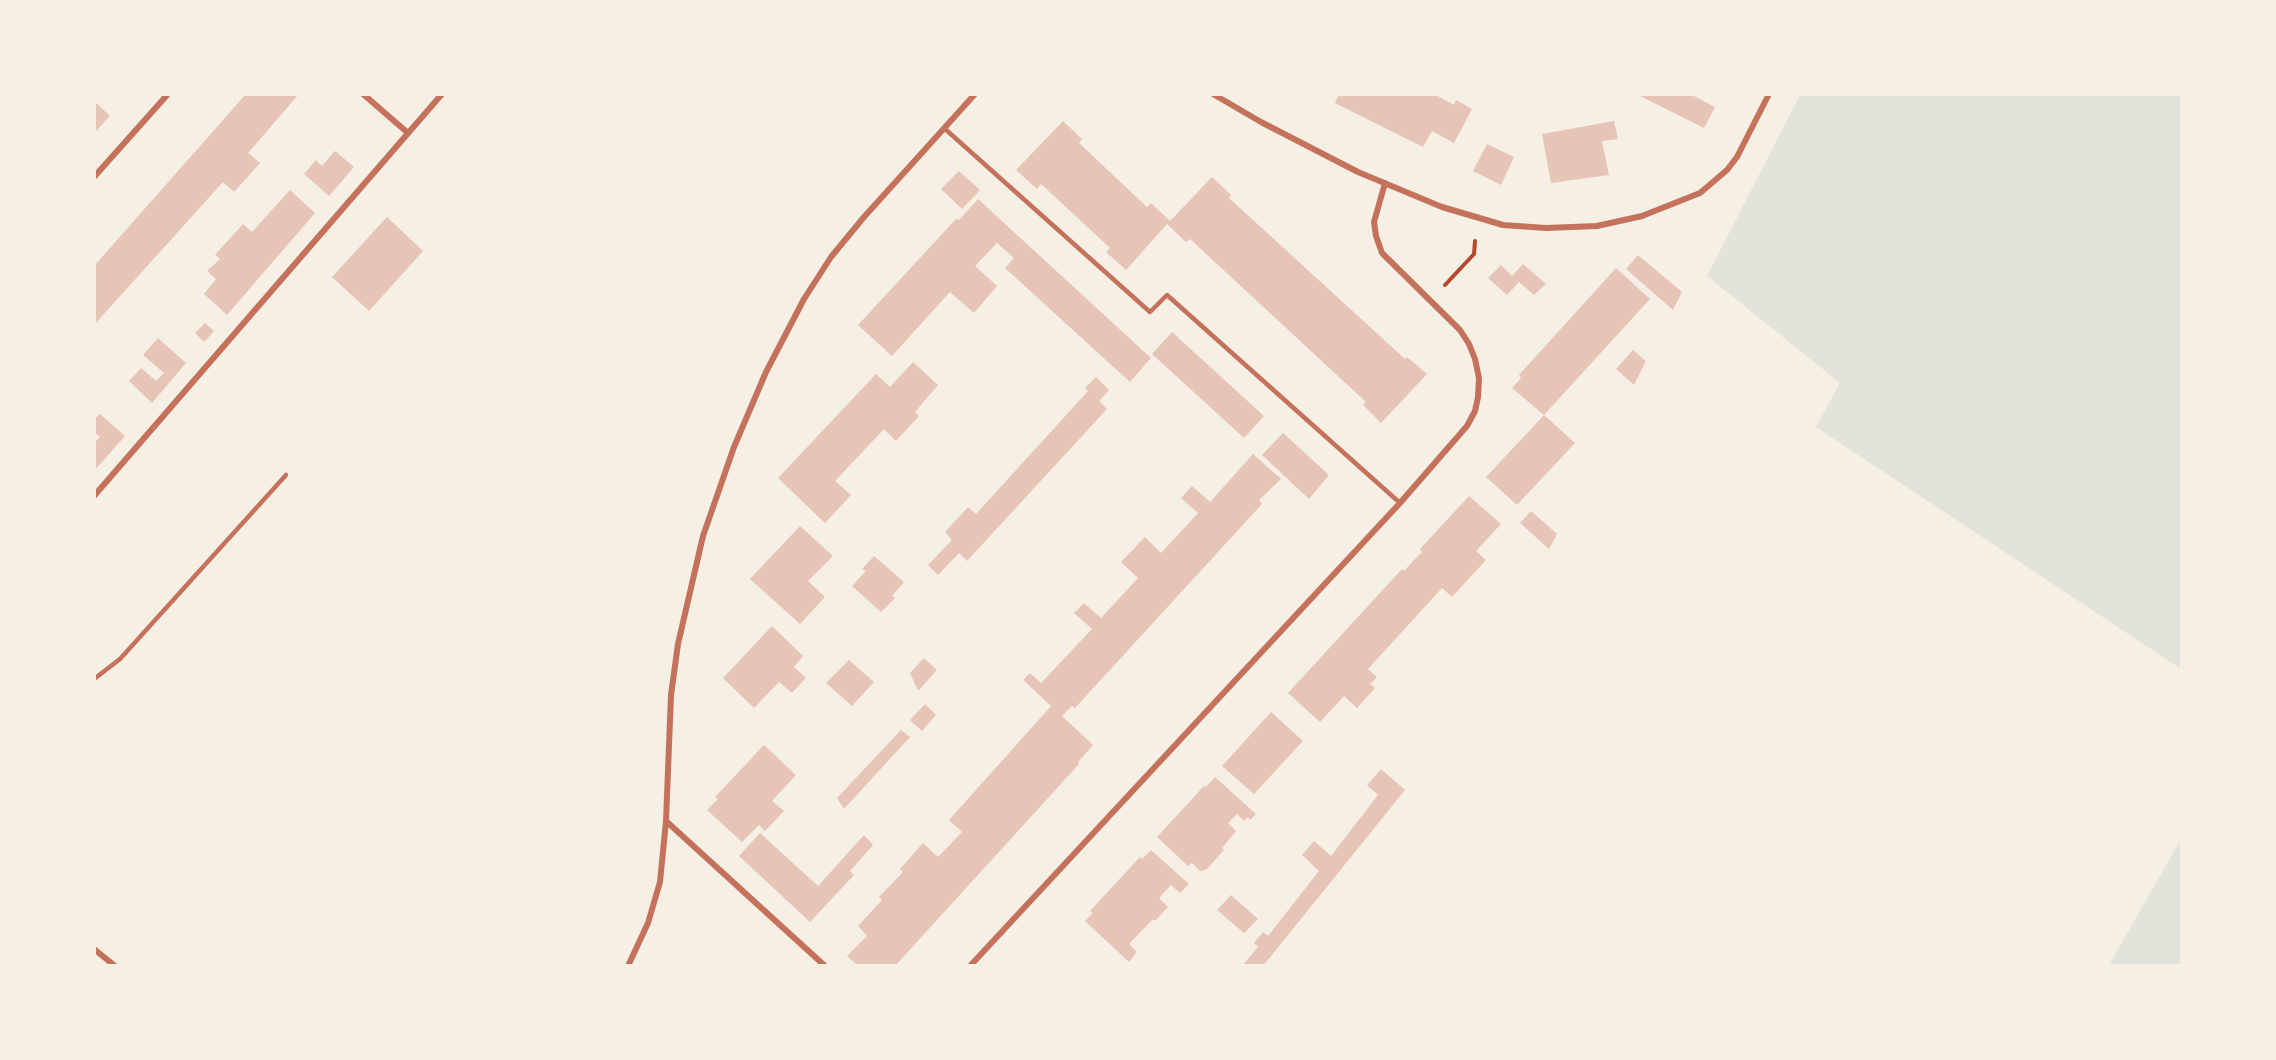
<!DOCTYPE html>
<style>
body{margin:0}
#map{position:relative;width:2276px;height:1060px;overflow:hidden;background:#f6efe4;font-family:Lato,sans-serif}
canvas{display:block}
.frame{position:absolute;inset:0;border:96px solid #f6efe4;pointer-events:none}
</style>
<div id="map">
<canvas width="2276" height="1060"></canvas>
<div class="frame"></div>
</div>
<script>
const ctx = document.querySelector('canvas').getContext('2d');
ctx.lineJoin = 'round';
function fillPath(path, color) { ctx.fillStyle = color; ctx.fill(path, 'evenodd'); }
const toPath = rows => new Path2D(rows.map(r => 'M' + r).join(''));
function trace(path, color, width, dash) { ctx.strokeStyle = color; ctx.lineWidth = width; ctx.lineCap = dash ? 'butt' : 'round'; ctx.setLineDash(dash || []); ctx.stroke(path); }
const green = toPath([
 [1800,95,2181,95,2181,669,1816,427,1840,383,1707,276],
 [2181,839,2181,965,2109,965]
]);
const building = toPath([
 [246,94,299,94,248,153,260,163,234,192,223,182,94,325,94,266],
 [1339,94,1434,94,1454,105,1456,100,1472,109,1454,143,1432,131,1423,147,1335,103],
 [1636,94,1690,94,1715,107,1704,128],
 [94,101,110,116,94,133],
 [1063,121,1082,139,1079,143,1147,207,1151,203,1170,221,1212,177,1231,195,1229,198,1405,359,1407,357,1427,374,1381,423,1363,405,1366,402,1190,239,1186,242,1167,224,1126,270,1106,252,1110,248,1041,184,1037,189,1016,170],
 [1614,121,1618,139,1602,141,1609,175,1551,183,1542,134],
 [1487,144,1514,157,1501,185,1473,171],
 [335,151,354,167,329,196,304,174,316,160,322,166],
 [959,171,980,190,962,209,941,189],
 [290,190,315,213,227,315,204,294,216,279,207,271,220,259,215,255,243,224,252,232],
 [978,199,1151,358,1130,382,1005,268,1014,258,997,243,975,266,997,286,974,313,950,292,892,356,858,325,956,219,959,220],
 [387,217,423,251,369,311,332,277],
 [1638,255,1682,292,1673,310,1626,269],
 [1523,264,1546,284,1534,295,1519,282,1507,295,1488,278,1501,265,1512,276],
 [1616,268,1650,299,1544,415,1512,388,1521,378,1519,375],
 [205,323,214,331,204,342,195,333],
 [1172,332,1264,416,1244,438,1152,354],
 [158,338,186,363,152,403,129,381,141,368,156,381,164,373,143,355],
 [1633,350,1646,361,1634,385,1616,369],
 [913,362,938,385,915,412,919,416,896,441,884,429,835,481,851,495,825,523,778,478,876,374,890,387],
 [1096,377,1109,390,1099,401,1107,409,967,561,959,553,938,575,928,565,952,540,945,532,968,507,976,514,1088,391,1085,388],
 [100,414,125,436,94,471,94,443,100,437,94,432,94,420],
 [1544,415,1575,443,1517,505,1486,477],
 [1283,433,1329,475,1309,499,1262,455],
 [1253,454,1281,479,1259,500,1262,504,1075,708,1072,706,1062,716,1093,745,1078,762,1079,764,896,965,895,963,893,966,858,966,847,956,867,936,858,926,882,900,879,897,903,872,900,869,923,843,938,857,962,832,949,820,1051,706,1023,680,1030,673,1041,683,1092,629,1074,613,1084,603,1101,618,1138,578,1121,562,1145,537,1161,553,1198,513,1181,498,1192,486,1210,502],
 [1469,496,1501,524,1476,551,1486,560,1452,597,1442,588,1368,669,1377,677,1370,684,1375,688,1357,708,1344,696,1320,722,1288,693,1402,569,1404,571,1413,561,1422,552,1420,549],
 [1531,511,1557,534,1549,549,1520,523],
 [800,526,833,556,808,581,825,597,800,624,750,579],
 [874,556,904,582,892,596,895,598,881,612,852,586,866,571,862,569],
 [772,626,803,656,794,667,806,678,792,693,779,682,754,708,723,678],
 [924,658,937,670,918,691,910,673],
 [849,660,874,682,852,706,826,683],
 [925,704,936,715,922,731,910,720],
 [1271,712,1303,741,1254,794,1222,766],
 [901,730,910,737,844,809,837,798],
 [764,745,796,775,772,801,784,811,765,831,759,825,742,842,707,810,718,799,715,797],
 [1381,769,1405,790,1263,966,1242,966,1258,947,1254,943,1263,932,1268,936,1319,871,1302,855,1314,841,1331,856,1378,795,1367,785],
 [1215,777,1256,814,1250,820,1248,817,1244,821,1237,814,1228,823,1236,831,1222,848,1224,850,1206,870,1200,871,1192,863,1188,866,1157,837,1204,786,1206,787],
 [760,833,818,886,864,835,873,845,850,871,854,875,810,922,739,856],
 [1151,850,1189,884,1180,893,1171,885,1159,898,1168,907,1155,921,1153,919,1129,944,1137,952,1129,962,1085,921,1093,913,1090,911,1140,857,1142,859],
 [1231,895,1258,919,1244,933,1217,910]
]);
const path = toPath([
 [1445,285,1474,254,1475,241]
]);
const service = toPath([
 [944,128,1150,312,1167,295,1400,503],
 [94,679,120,659,286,475]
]);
const minor = toPath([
 [363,94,408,133],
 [1213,94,1261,122,1358,172,1442,207,1503,225,1546,228,1597,226,1642,216,1700,193,1727,170,1737,157,1769,94],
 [94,177,168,94],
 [94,496,442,94],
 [666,821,825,966],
 [94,949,115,966],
 [628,966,648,923,660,882,666,821,671,695,678,644,703,536,734,447,766,372,804,299,831,257,864,217,975,94],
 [970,966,1400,503,1467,426,1475,411,1478,397,1479,378,1475,359,1469,344,1460,330,1382,253,1376,236,1374,222,1385,183]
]);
fillPath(green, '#e2e4dc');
fillPath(building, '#e6c5b7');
trace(path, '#b5482f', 4);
trace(service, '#c5725c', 4.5);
trace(minor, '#c5725c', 6);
</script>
